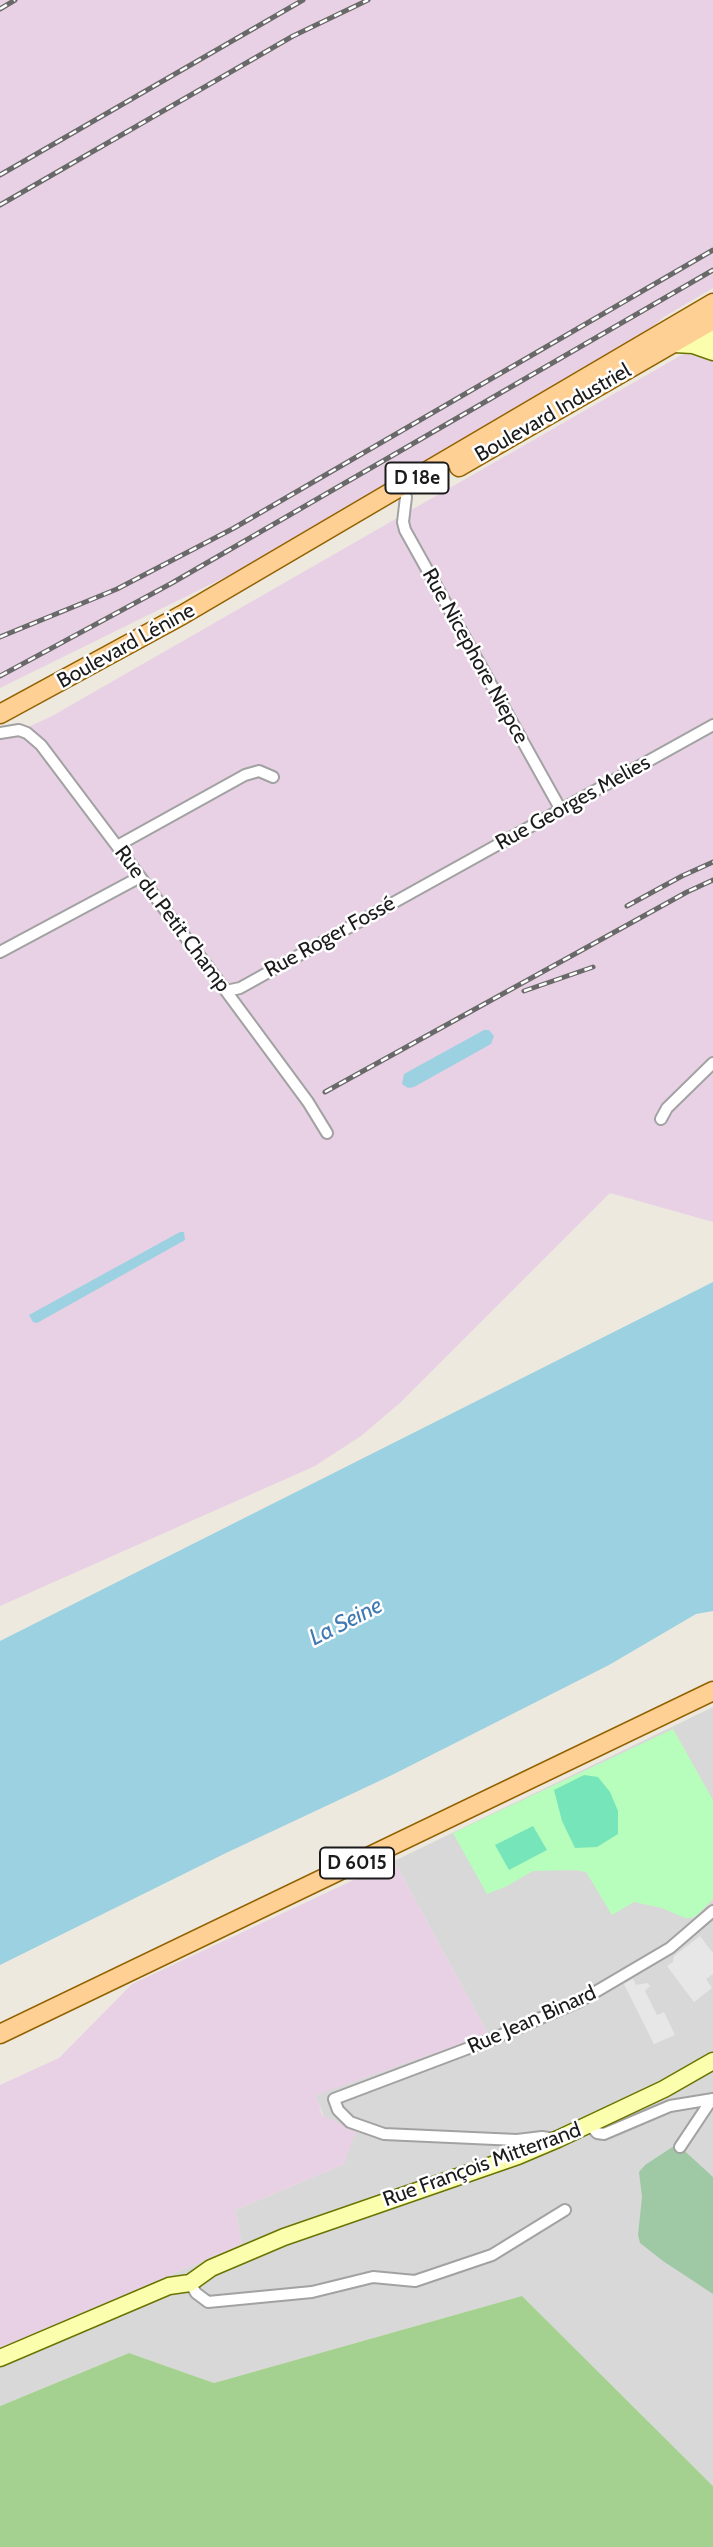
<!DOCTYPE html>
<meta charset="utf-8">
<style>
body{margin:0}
canvas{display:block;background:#eee9df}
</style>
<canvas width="713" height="2547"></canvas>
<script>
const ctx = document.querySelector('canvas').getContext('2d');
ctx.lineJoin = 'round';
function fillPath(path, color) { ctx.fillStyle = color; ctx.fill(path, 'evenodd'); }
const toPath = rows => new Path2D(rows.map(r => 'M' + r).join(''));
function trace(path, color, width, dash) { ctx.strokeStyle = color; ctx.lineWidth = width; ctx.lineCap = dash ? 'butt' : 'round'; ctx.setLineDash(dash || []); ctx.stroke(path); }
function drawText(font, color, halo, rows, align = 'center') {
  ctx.font = font + ' Cabin,sans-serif'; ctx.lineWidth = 5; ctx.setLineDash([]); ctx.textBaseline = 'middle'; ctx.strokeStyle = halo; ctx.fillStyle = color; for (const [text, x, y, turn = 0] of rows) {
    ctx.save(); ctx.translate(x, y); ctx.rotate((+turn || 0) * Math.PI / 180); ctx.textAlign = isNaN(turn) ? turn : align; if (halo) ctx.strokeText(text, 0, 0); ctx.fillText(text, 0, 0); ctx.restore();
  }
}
const residential = toPath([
 [713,1707,713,2486,522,2296,214,2383,129,2353,0,2406,0,2348,242,2244,235,2210,344,2164,315,2095,488,2034,394,1861]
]);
const industrial = toPath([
 [0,0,713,0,713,288,664,317,646,332,246,567,0,688],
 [713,337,713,1222,610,1193,401,1402,361,1436,315,1466,0,1606,0,740,52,716],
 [394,1861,488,2034,316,2095,322,2115,356,2131,344,2164,235,2210,242,2244,0,2348,0,2085,59,2058,132,1984]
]);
const forest = toPath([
 [522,2296,713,2486,713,2547,0,2547,0,2406,129,2353,214,2383]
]);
const cemetery = toPath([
 [677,2144,713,2177,713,2294,663,2261,640,2243,638,2235,642,2197,639,2172,645,2165]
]);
const park = toPath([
 [673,1729,713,1800,713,1899,697,1915,692,1918,685,1918,662,1908,634,1902,612,1915,586,1872,574,1870,533,1871,507,1886,487,1894,453,1833]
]);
const pitch = toPath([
 [584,1775,598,1777,610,1792,618,1811,618,1834,597,1847,575,1848,562,1821,554,1790],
 [533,1826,547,1850,509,1870,495,1845]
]);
const parking = toPath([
 [700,1936,713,1953,713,1974,706,1979,712,1988,694,2002,667,1966,673,1962,674,1956],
 [633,1979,636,1985,648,1983,650,1986,645,1991,657,2015,664,2012,675,2035,654,2044,624,1984]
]);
const water = toPath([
 [484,1030,489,1030,494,1036,491,1044,414,1087,408,1088,402,1084,404,1074],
 [180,1232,184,1232,185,1240,37,1323,33,1322,29,1315],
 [713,1282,713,1611,696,1614,609,1665,392,1775,226,1853,0,1965,0,1641]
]);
const street = toPath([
 [406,497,403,522,405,530,561,810],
 [0,733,19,730,27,733,41,745,226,991,308,1102,327,1133],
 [117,846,245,775,259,771,273,777],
 [0,952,140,877],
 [226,991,240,988,713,725],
 [661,1119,667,1108,713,1063],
 [590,2125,597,2133,604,2134,670,2106,713,2099],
 [556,2139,542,2137,517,2140,384,2134,350,2122,338,2110,334,2099,490,2040,580,2001,670,1948,713,1911],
 [680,2147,712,2099],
 [190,2283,196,2293,208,2302,312,2292,373,2277,415,2281,492,2255,565,2210]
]);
const secondary = toPath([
 [706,313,705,336,708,348],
 [674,344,693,345,713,352],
 [0,2358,169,2286,190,2283,211,2268,284,2237,518,2156,558,2139,664,2089,713,2061]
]);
const primary = toPath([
 [459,467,713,320],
 [0,714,182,615,713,303],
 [0,2034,713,1691]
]);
const rail = toPath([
 [0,9,15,0],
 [0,175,303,0],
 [0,205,293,36,368,0],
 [0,637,117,589,234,528,713,250],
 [0,676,172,583,713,270],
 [627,906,682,876,713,862],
 [524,991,593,967],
 [325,1092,687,892,713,880]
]);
const shields = [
 [417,478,63],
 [357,1863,74]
];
const shieldNames = [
 ["D 18e",417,478],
 ["D 6015",357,1863]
];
const streetNames = [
 ["Boulevard Industriel",553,413,-30],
 ["Boulevard Lénine",126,646,-29],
 ["Rue Nicephore Niepce",475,656,61],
 ["Rue Georges Melies",573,803,-29],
 ["Rue du Petit Champ",172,919,53],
 ["Rue Roger Fossé",330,937,-29],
 ["Rue Jean Binard",532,2020,-24],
 ["Rue François Mitterrand",482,2165,-20]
];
const waterNames = [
 ["La Seine",346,1622,-27]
];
fillPath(residential, '#d9d8d8');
fillPath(industrial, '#e8d1e4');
fillPath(forest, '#a4d190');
fillPath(cemetery, '#9fc9a5');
fillPath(park, '#b7febc');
fillPath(pitch, '#76e5b9');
fillPath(parking, '#e7e7e7');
fillPath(water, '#9bd1e0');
trace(street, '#a2a2a2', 14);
trace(secondary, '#697400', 19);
trace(primary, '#926100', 21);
trace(street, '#fff', 10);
trace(secondary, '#fbffad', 16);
trace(primary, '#ffd093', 18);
trace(rail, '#696969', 5);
trace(rail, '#fff', 2.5, [8]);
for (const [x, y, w] of shields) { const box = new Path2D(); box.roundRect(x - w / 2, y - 15.5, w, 31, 5); ctx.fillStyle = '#fff'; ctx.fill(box); trace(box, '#1b1b1b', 2); }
drawText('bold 19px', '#1b1b1b', null, shieldNames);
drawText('21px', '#1b1b1b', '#fff', streetNames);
drawText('italic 23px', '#417ab1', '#fff', waterNames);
</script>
